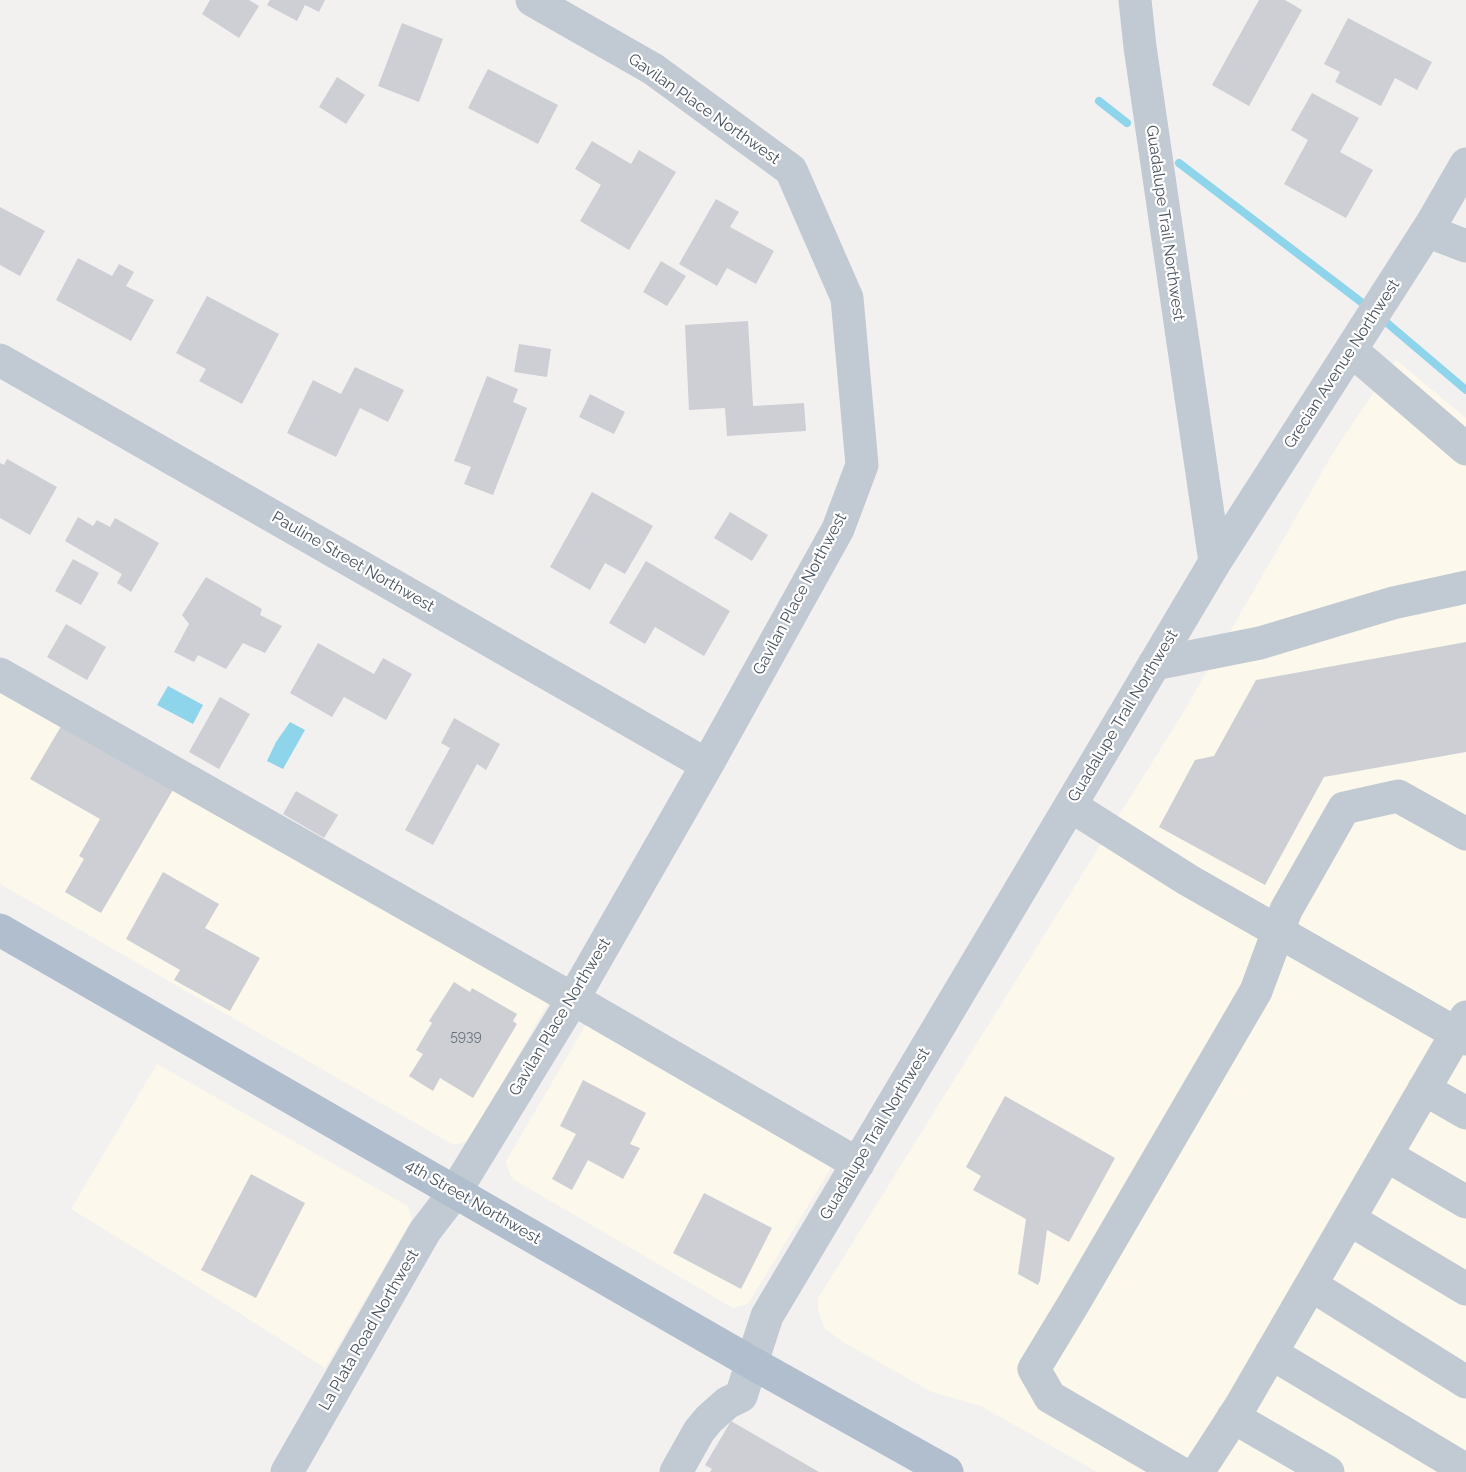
<!DOCTYPE html>
<style>
body{margin:0}
canvas{display:block;background:#f3f0f0}
</style>
<canvas width="1466" height="1472"></canvas>
<script>
const ctx = document.querySelector('canvas').getContext('2d');
ctx.lineJoin = 'round';
function fillPath(path, color) { ctx.fillStyle = color; ctx.fill(path, 'evenodd'); }
const toPath = rows => new Path2D(rows.map(r => 'M' + r).join(''));
function trace(path, color, width, dash) { ctx.strokeStyle = color; ctx.lineWidth = width; ctx.lineCap = dash ? 'butt' : 'round'; ctx.setLineDash(dash || []); ctx.stroke(path); }
function drawText(font, color, halo, rows, align = 'center') {
  ctx.font = font + ' Raleway,sans-serif'; ctx.lineWidth = 4.5; ctx.setLineDash([]); ctx.textBaseline = 'middle'; ctx.strokeStyle = halo; ctx.fillStyle = color; for (const [text, x, y, turn = 0] of rows) {
    ctx.save(); ctx.translate(x, y); ctx.rotate((+turn || 0) * Math.PI / 180); ctx.textAlign = isNaN(turn) ? turn : align; if (halo) ctx.strokeText(text, 0, 0); ctx.fillText(text, 0, 0); ctx.restore();
  }
}
const commercial = toPath([
 [1396,360,1466,418,1466,1472,1097,1472,981,1406,932,1392,843,1342,824,1328,818,1310,818,1298,1183,713,1336,448],
 [0,682,554,993,470,1139,459,1144,452,1144,0,884],
 [588,1021,834,1163,748,1304,733,1308,513,1179,509,1172,506,1161],
 [157,1064,408,1206,412,1219,325,1368,208,1293,71,1209]
]);
const water = toPath([
 [168,686,203,705,193,724,157,705],
 [290,722,305,730,283,769,267,761,276,742]
]);
const stream = toPath([
 [1099,101,1127,123],
 [1179,163,1369,308],
 [1380,317,1466,390]
]);
const building = toPath([
 [210,0,249,0,259,6,239,38,202,14],
 [270,0,325,0,319,12,305,5,297,21,267,5],
 [1259,0,1285,0,1302,10,1249,106,1212,85],
 [1348,18,1432,62,1417,90,1395,78,1381,106,1335,82,1340,72,1324,64],
 [402,23,443,39,419,102,378,86],
 [488,69,558,105,538,144,468,108],
 [337,77,365,95,346,124,319,107],
 [1312,93,1359,118,1340,152,1373,170,1346,218,1284,184,1308,140,1291,130],
 [592,141,631,164,639,150,676,172,629,250,580,221,601,185,575,169],
 [716,199,739,212,730,227,774,251,756,284,727,268,717,286,679,264],
 [0,207,45,231,20,276,0,265],
 [78,258,112,276,119,264,134,272,126,286,154,300,131,341,56,300],
 [661,261,686,276,667,306,643,292],
 [207,296,279,334,242,404,199,381,206,369,176,353],
 [748,321,753,406,804,403,806,431,727,436,725,408,689,410,685,325],
 [519,344,551,349,547,377,514,372],
 [355,367,404,390,388,422,360,408,336,457,287,433,313,380,341,394],
 [487,376,518,389,513,402,527,408,493,495,464,484,471,467,454,461],
 [590,394,625,412,614,434,579,417],
 [7,459,57,487,30,535,0,518,0,463,4,465],
 [592,492,653,526,625,574,605,563,590,590,550,567],
 [730,512,768,535,752,561,714,538],
 [78,517,93,526,97,520,110,527,115,518,159,543,131,592,117,583,122,574,65,541],
 [73,559,99,573,81,605,55,591],
 [646,561,730,611,704,656,655,627,645,644,609,623],
 [206,577,262,609,260,615,282,626,265,653,243,643,226,669,198,655,194,662,174,652,189,624,182,615],
 [66,624,106,647,87,680,47,657],
 [1466,642,1466,752,1324,777,1265,885,1159,827,1195,760,1214,756,1256,680],
 [318,643,374,674,383,658,412,674,386,720,344,697,332,717,290,693],
 [220,697,250,714,219,769,189,752],
 [454,718,500,744,486,770,477,764,433,845,405,830,450,748,441,743],
 [63,723,174,788,101,913,65,892,84,859,79,856,100,819,30,779],
 [296,791,338,815,324,838,283,814],
 [163,872,219,904,205,928,260,958,230,1011,174,980,180,970,126,939],
 [454,982,470,992,472,988,517,1014,513,1021,517,1024,473,1098,440,1078,433,1091,409,1076,423,1054,416,1050,432,1023,429,1021],
 [583,1080,646,1113,630,1144,640,1148,623,1179,588,1160,572,1190,552,1179,576,1134,560,1126],
 [1005,1096,1115,1158,1069,1242,1047,1230,1040,1281,1038,1285,1018,1274,1026,1219,973,1190,981,1176,966,1167],
 [251,1174,305,1203,256,1298,201,1270],
 [704,1193,772,1228,741,1289,673,1253],
 [731,1421,819,1472,710,1472,712,1469,705,1465]
]);
const minor = toPath([
 [1427,231,1466,246],
 [1351,350,1466,449],
 [0,360,707,765],
 [1215,562,1432,223,1466,164],
 [1154,664,1260,643,1393,603,1466,587],
 [0,674,573,999,858,1164],
 [1071,806,1188,880,1466,1039],
 [1424,1089,1466,1113],
 [1386,1155,1466,1202],
 [1349,1219,1466,1289],
 [1311,1285,1466,1382],
 [1271,1353,1466,1470],
 [1233,1417,1328,1472],
 [287,1472,425,1231,455,1192,573,999,707,765,838,529,862,465,847,298,791,170,653,69,532,0],
 [676,1472,699,1431,709,1419,727,1403,741,1396,767,1316,1215,562,1140,47,1135,0],
 [1179,1472,1050,1397,1034,1369,1074,1303,1256,991,1286,910,1344,808,1398,796,1466,834],
 [1198,1472,1240,1407,1466,1017]
]);
const major = toPath([
 [0,930,752,1363,947,1472]
]);
const numberNames = [
 ["5939",466,1037]
];
const streetNames = [
 ["Gavilan Place Northwest",704,109,35],
 ["Guadalupe Trail Northwest",1165,223,82],
 ["Grecian Avenue Northwest",1342,364,-57],
 ["Pauline Street Northwest",353,562,30],
 ["Gavilan Place Northwest",800,594,-62],
 ["Guadalupe Trail Northwest",1123,716,-59],
 ["Gavilan Place Northwest",560,1017,-59],
 ["Guadalupe Trail Northwest",875,1134,-59],
 ["4th Street Northwest",473,1202,30],
 ["La Plata Road Northwest",369,1330,-60]
];
fillPath(commercial, '#fcf8eb');
fillPath(water, '#8ed4eb');
trace(stream, '#8ed4eb', 8);
fillPath(building, '#cdcfd5');
trace(minor, '#c1cad2', 33);
trace(major, '#b1bece', 33);
drawText('14px', '#69727c', null, numberNames);
drawText('16px', '#48535e', '#fff', streetNames);
</script>
